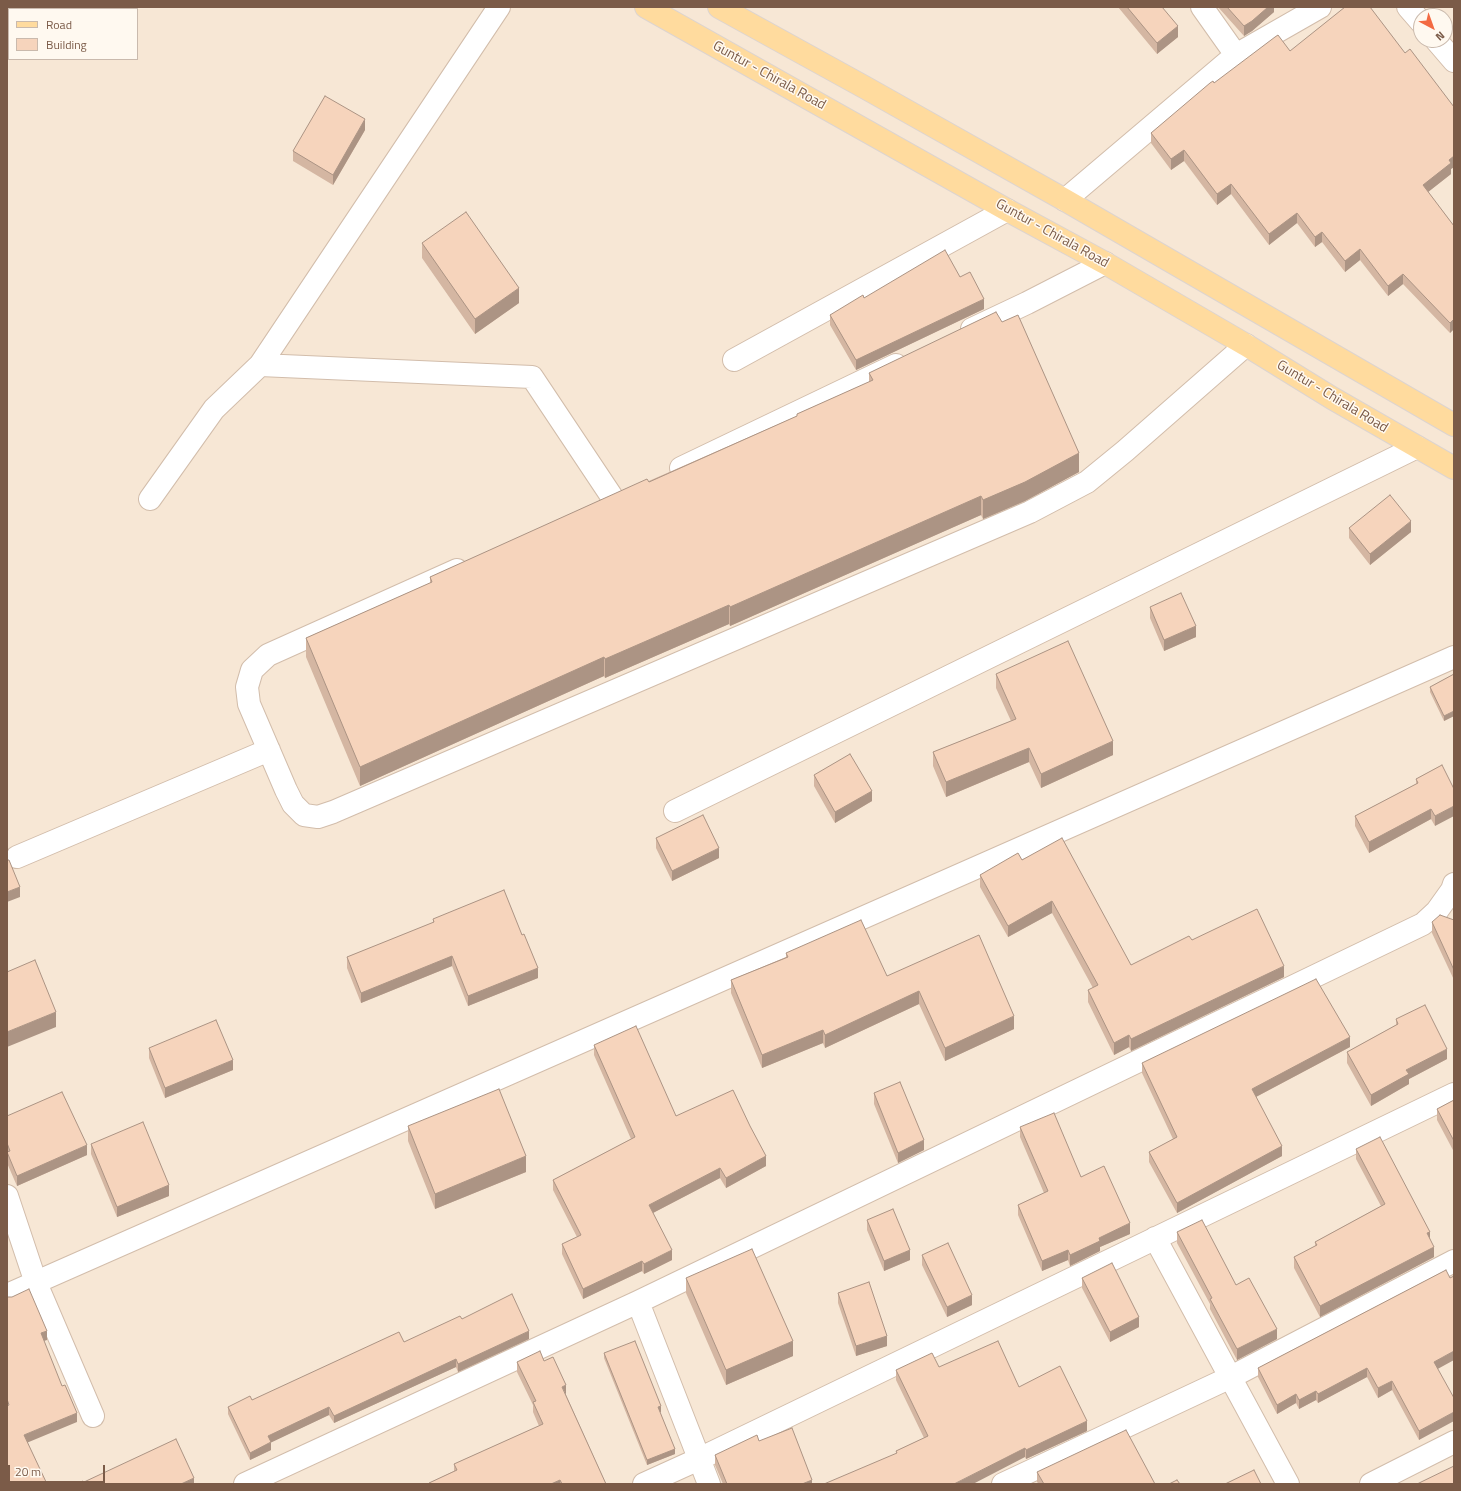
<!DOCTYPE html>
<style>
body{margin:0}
#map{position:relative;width:1461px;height:1491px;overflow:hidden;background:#fef5e7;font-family:"Titillium Web",sans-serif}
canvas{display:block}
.frame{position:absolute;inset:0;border:8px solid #7b5b48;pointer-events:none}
.legend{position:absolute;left:8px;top:8px;width:130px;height:52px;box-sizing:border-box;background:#fff9f0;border:1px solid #cabaad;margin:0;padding:5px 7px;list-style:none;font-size:12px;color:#7b5b48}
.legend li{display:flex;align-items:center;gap:8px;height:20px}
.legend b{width:20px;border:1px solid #cabaad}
.north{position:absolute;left:1413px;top:8px;width:40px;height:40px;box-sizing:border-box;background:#fff9f0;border:1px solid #cabaad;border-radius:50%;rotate:139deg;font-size:11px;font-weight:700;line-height:16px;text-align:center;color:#7b5b48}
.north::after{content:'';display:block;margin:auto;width:14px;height:18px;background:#f36a42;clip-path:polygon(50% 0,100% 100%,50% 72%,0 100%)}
.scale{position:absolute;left:8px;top:1465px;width:97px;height:18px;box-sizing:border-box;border:2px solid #7b5b48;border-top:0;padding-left:5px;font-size:12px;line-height:14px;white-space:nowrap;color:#7b5b48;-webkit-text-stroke:3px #fff9f0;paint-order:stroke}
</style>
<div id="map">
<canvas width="1461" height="1491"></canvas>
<div class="frame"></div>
<ul class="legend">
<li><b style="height:5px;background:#ffdb9e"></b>Road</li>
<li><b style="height:11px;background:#f6d4bc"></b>Building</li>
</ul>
<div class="north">N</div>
<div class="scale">20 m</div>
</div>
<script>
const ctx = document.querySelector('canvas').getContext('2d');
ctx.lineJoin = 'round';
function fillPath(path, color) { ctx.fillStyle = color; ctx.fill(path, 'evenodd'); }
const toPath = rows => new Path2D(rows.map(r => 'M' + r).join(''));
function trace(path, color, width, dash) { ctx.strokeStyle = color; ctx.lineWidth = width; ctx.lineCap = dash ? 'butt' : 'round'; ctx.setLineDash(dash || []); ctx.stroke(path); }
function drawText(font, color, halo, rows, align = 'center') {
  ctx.font = font + ' "Titillium Web",sans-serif'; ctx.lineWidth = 3; ctx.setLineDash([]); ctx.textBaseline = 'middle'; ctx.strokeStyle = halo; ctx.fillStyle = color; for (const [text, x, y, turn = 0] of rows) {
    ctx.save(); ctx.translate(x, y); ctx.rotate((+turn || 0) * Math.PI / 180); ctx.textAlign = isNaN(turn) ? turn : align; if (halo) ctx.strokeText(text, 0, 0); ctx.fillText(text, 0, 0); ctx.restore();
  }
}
const residential = toPath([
 [7,7,1454,7,1454,1484,7,1484],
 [9,9,137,9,137,59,9,59],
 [1421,16,1445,16,1445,40,1421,40]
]);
const street = toPath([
 [1202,7,1236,55],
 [1408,7,1421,22],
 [118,9,121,7],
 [1436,40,1454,61],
 [1065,200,1236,55,1320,7],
 [972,329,1027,303,1105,263],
 [734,360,1007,210],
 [260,365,532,377,614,500],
 [681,468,896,365],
 [150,499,214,409,260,365,499,7],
 [457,570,268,655,252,670,247,687,249,704,286,790,293,804,304,815,318,817,333,812,1030,512,1087,482,1125,451,1246,345],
 [675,811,1417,447],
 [17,857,269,750],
 [7,1196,36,1283,93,1416],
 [1155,1238,1288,1484],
 [7,1295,1454,657],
 [638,1302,709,1484],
 [245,1484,638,1302,1423,924,1437,911,1452,890,1454,884],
 [644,1484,699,1459,1454,1094],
 [1003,1484,1231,1377,1454,1261],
 [1371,1484,1454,1442]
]);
const primary = toPath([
 [646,7,1007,210,1105,263,1246,345,1332,398,1454,468],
 [719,7,866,88,1065,200,1454,425]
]);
const wall = toPath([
 [1118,7,1162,7,1178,37,1157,54],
 [1218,7,1274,7,1274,12,1252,31,1244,36],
 [1290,51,1405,53,1454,107,1454,167,1451,169,1451,174,1428,192,1454,226,1454,329,1450,333,1403,284,1388,296,1360,260,1345,272,1322,242,1315,247,1297,223,1269,245,1231,194,1217,205,1184,161,1171,170,1151,143,1151,133,1214,83],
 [365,130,333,185,293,161,293,151],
 [422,243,519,303,475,334,422,258],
 [960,277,984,309,856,370,830,325,830,315,864,298],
 [869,373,1079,472,1025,501,983,519,981,515,730,626,729,624,605,678,604,676,360,786,306,657,306,638,430,583,430,577,797,416,797,414,869,382],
 [1349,528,1411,532,1370,565,1349,538],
 [1150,607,1196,637,1164,651,1150,618],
 [996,674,1113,755,1041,788,1029,762,946,797,933,766,933,752,1011,721,996,688],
 [1454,674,1454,716,1444,721,1430,692,1430,687],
 [1442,765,1435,826,1431,819,1369,853,1355,826,1355,816,1416,784,1416,779],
 [814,775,872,801,835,823,814,786],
 [656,838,719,858,672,881,656,848],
 [1022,860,1131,965,1192,940,1284,977,1131,1051,1129,1047,1114,1055,1088,1002,1088,990,1093,988,1052,913,1008,937,980,887,980,875],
 [433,919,538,978,468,1006,452,966,361,1003,347,968,347,957,433,923],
 [1454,920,1454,980,1432,933,1432,922],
 [786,953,887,976,1014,1029,945,1061,919,1004,825,1048,823,1043,762,1068,731,993,731,980,786,957],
 [1396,1019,1447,1059,1409,1079,1409,1084,1371,1106,1347,1063,1347,1052,1396,1025],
 [594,1045,676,1116,766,1166,726,1188,720,1178,653,1213,672,1260,644,1274,642,1271,583,1299,562,1254,562,1244,577,1237,553,1190,553,1180,631,1139,594,1055],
 [1350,1047,1256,1097,1282,1156,1177,1213,1149,1162,1149,1152,1173,1139,1142,1073,1142,1063],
 [149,1048,233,1070,165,1098,149,1058],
 [874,1093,924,1150,898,1163,874,1104],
 [1454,1100,1454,1152,1437,1120,1437,1109],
 [7,1116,87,1155,17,1186,7,1163],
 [408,1126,526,1172,435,1209,408,1141],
 [1020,1127,1081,1177,1130,1234,1100,1247,1100,1251,1070,1266,1068,1260,1042,1271,1018,1215,1018,1205,1044,1193,1020,1137],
 [91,1144,169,1196,117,1217,91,1154],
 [1356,1149,1430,1239,1434,1257,1320,1317,1294,1268,1294,1257,1315,1246,1315,1242,1381,1206,1356,1159],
 [867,1220,910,1260,884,1271,867,1230],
 [1177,1232,1236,1285,1277,1339,1237,1360,1210,1309,1210,1304,1177,1243],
 [922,1255,972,1305,947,1317,922,1265],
 [1446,1270,1438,1369,1419,1440,1392,1390,1378,1398,1367,1377,1318,1403,1316,1400,1299,1409,1296,1403,1277,1414,1258,1377,1258,1368],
 [686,1278,793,1356,726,1385,686,1293],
 [1082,1278,1139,1327,1110,1342,1082,1288],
 [838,1293,887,1346,856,1356,838,1303],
 [529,1339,458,1372,456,1367,334,1423,329,1415,271,1442,271,1450,250,1460,228,1414,228,1407,252,1400,404,1342],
 [604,1353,661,1412,660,1412,675,1454,647,1465,604,1358],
 [544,1361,566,1395,606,1484,429,1484,429,1483,454,1471,454,1464,539,1426,533,1412,533,1405,517,1372,517,1362],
 [939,1367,1019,1387,1087,1431,1026,1459,1025,1457,896,1453,896,1451,924,1438,896,1380,896,1370],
 [759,1441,812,1484,723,1484,715,1465,715,1455],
 [1037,1472,1155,1484,1039,1484,1037,1482]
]);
const shadedWall = toPath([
 [1268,7,1274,7,1274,12,1252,31,1244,36,1244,26],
 [1178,26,1178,37,1157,54,1157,43],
 [365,119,365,130,333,185,333,175],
 [1184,150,1184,161,1171,170,1171,159],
 [1454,156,1454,167,1451,169,1451,174,1423,196,1423,185,1449,160],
 [1231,184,1231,194,1217,205,1217,194],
 [1297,213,1297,223,1269,245,1269,234],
 [1322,232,1322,242,1315,247,1315,237],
 [1360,249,1360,260,1345,272,1345,261],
 [1403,274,1403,284,1388,296,1388,286],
 [519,288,519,303,475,334,475,319],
 [984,299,984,309,856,370,856,360],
 [1454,319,1454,329,1450,333,1450,323],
 [1079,453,1079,472,1025,501,983,519,983,500],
 [981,496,981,515,730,626,730,607],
 [1411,521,1411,532,1370,565,1370,554],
 [729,605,729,624,605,678,605,659],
 [1196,626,1196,637,1164,651,1164,640],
 [604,657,604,676,360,786,360,767],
 [1454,711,1454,716,1444,721,1444,716],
 [1113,741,1113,755,1041,788,1041,774],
 [1029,748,1029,762,946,797,946,782],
 [872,791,872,801,835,823,835,812],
 [1454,806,1454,816,1435,826,1435,816],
 [1431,809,1431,819,1369,853,1369,842],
 [719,848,719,858,672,881,672,871],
 [20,887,20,897,7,902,7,892],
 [1052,901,1052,913,1008,937,1008,926],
 [452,956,452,966,361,1003,361,993],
 [1284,966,1284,977,1131,1051,1131,1039],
 [538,968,538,978,468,1006,468,996],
 [919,991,919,1004,825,1048,825,1035],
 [56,1012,56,1027,7,1047,7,1032],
 [1014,1016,1014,1029,945,1061,945,1048],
 [823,1030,823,1043,762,1068,762,1055],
 [1129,1035,1129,1047,1114,1055,1114,1043],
 [1350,1037,1350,1047,1252,1099,1252,1089],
 [1447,1049,1447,1059,1409,1079,1409,1084,1371,1106,1371,1095,1406,1070],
 [233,1060,233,1070,165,1098,165,1088],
 [924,1140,924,1150,898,1163,898,1153],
 [87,1145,87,1155,17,1186,17,1176],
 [1282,1146,1282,1156,1177,1213,1177,1203],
 [526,1156,526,1172,435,1209,435,1194],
 [766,1156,766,1166,726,1188,726,1178],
 [720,1168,720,1178,649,1215,649,1205],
 [169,1185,169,1196,117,1217,117,1207],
 [1130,1223,1130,1234,1100,1247,1100,1251,1070,1266,1070,1255,1099,1238],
 [1430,1232,1430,1242,1427,1233],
 [1434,1247,1434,1257,1320,1317,1320,1306],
 [672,1250,672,1260,644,1274,644,1264],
 [910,1250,910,1260,884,1271,884,1261],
 [1068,1250,1068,1260,1042,1271,1042,1261],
 [642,1261,642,1271,583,1299,583,1289],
 [972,1295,972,1305,947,1317,947,1307],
 [1139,1317,1139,1327,1110,1342,1110,1332],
 [1277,1329,1277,1339,1237,1360,1237,1349],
 [47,1331,47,1340,41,1342,41,1333],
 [529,1331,529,1339,458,1372,458,1364],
 [887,1336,887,1346,856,1356,856,1346],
 [793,1341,793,1356,726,1385,726,1370],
 [1454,1351,1454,1360,1434,1371,1434,1362],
 [456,1359,456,1367,334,1423,334,1416],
 [1367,1368,1367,1377,1318,1403,1318,1394],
 [1392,1381,1392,1390,1378,1398,1378,1388],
 [566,1385,566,1395,562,1387],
 [1316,1391,1316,1400,1299,1409,1299,1400],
 [1296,1394,1296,1403,1277,1414,1277,1405],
 [661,1406,661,1412,658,1413,658,1407],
 [329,1407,329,1415,268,1444,268,1436],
 [1454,1412,1454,1421,1419,1440,1419,1431],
 [77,1413,77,1422,24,1444,24,1435],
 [1087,1421,1087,1431,1026,1459,1026,1450],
 [271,1442,271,1450,250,1460,250,1453],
 [1025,1448,1025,1457,973,1484,954,1484],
 [675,1449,675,1454,647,1465,647,1460],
 [194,1478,194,1484,181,1484],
 [560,1480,560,1484,551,1484],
 [812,1480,812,1484,802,1484]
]);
const building = toPath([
 [1127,7,1162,7,1178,26,1157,43,1127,7],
 [1227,7,1268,7,1252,21,1244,26,1227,7],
 [1345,7,1370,7,1405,53,1410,49,1454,107,1454,156,1449,160,1451,163,1423,185,1454,226,1454,319,1450,323,1403,274,1388,286,1360,249,1345,261,1322,232,1315,237,1297,213,1269,234,1231,184,1217,194,1184,150,1171,159,1151,133,1210,83,1213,81,1214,83,1275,37,1278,35,1290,51,1345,7],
 [325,96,365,119,333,175,293,151,325,96],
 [466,212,519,288,475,319,422,243,466,212],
 [945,250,960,277,970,272,984,299,856,360,830,315,863,295,864,298,945,250],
 [996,312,1002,322,1018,315,1079,453,1025,482,983,500,981,496,730,607,729,605,605,659,604,657,360,767,306,638,432,582,430,577,647,479,649,482,797,416,797,414,873,380,869,373,996,312],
 [1390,495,1411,521,1370,554,1349,528,1390,495],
 [1181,593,1196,626,1164,640,1150,607,1181,593],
 [1068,641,1113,741,1041,774,1029,748,946,782,933,752,1016,719,996,674,1068,641],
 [1454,674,1454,711,1444,716,1430,687,1454,674],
 [850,754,872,791,835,812,814,775,850,754],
 [1442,765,1454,789,1454,806,1435,816,1431,809,1369,842,1355,816,1418,783,1416,779,1442,765],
 [703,815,719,848,672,871,656,838,703,815],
 [1062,838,1131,965,1189,936,1192,940,1257,909,1284,966,1131,1039,1129,1035,1114,1043,1088,990,1098,985,1052,901,1008,926,980,875,1018,853,1022,860,1062,838],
 [7,860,9,860,20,887,7,892,7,860],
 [504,890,522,935,524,934,538,968,468,996,452,956,361,993,347,957,434,922,433,919,504,890],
 [1440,915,1454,920,1454,970,1432,922,1440,915],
 [861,920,887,976,979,935,1014,1016,945,1048,919,991,825,1035,823,1030,762,1055,731,980,788,957,786,953,861,920],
 [35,960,56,1012,7,1032,7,972,35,960],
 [1316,979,1350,1037,1252,1089,1282,1146,1177,1203,1149,1152,1177,1137,1142,1063,1316,979],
 [1425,1005,1447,1049,1406,1070,1409,1074,1371,1095,1347,1052,1398,1024,1396,1019,1425,1005],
 [216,1020,233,1060,165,1088,149,1048,216,1020],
 [636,1026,676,1116,733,1090,750,1126,766,1156,726,1178,720,1168,649,1205,672,1250,644,1264,642,1261,583,1289,562,1244,581,1235,553,1180,635,1137,594,1045,636,1026],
 [900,1082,924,1140,898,1153,874,1093,900,1082],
 [499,1089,526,1156,435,1194,408,1126,499,1089],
 [62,1092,87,1145,17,1176,7,1152,10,1151,7,1143,7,1116,62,1092],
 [1454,1100,1454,1141,1437,1109,1454,1100],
 [1054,1113,1081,1177,1104,1166,1130,1223,1099,1238,1100,1241,1070,1255,1068,1250,1042,1261,1018,1205,1048,1191,1020,1127,1054,1113],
 [143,1122,169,1185,117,1207,91,1144,143,1122],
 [1380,1137,1430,1232,1427,1233,1434,1247,1320,1306,1294,1257,1317,1245,1315,1242,1385,1204,1356,1149,1380,1137],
 [893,1209,910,1250,884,1261,867,1220,893,1209],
 [1202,1220,1236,1285,1249,1278,1277,1329,1237,1349,1210,1299,1212,1298,1177,1232,1202,1220],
 [948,1243,972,1295,947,1307,922,1255,948,1243],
 [752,1249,793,1341,726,1370,686,1278,752,1249],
 [1112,1263,1139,1317,1110,1332,1082,1278,1112,1263],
 [1446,1270,1450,1278,1454,1276,1454,1351,1434,1362,1454,1398,1454,1412,1419,1431,1392,1381,1378,1388,1367,1368,1318,1394,1316,1391,1299,1400,1296,1394,1277,1405,1258,1368,1446,1270],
 [869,1282,887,1336,856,1346,838,1293,869,1282],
 [29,1289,47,1331,41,1333,62,1386,65,1385,77,1413,24,1435,47,1484,7,1484,7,1406,9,1405,7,1399,7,1297,12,1297,29,1289],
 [512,1294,529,1331,458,1364,456,1359,334,1416,329,1407,268,1436,271,1442,250,1453,228,1407,250,1396,252,1400,399,1332,404,1342,460,1316,462,1319,512,1294],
 [635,1341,661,1406,658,1407,675,1449,647,1460,604,1353,635,1341],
 [998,1341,1019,1387,1060,1366,1087,1421,1026,1450,1025,1448,954,1484,824,1484,897,1453,896,1451,928,1436,896,1370,932,1353,939,1367,998,1341],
 [540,1351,544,1361,553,1357,566,1385,562,1387,606,1484,562,1484,560,1480,551,1484,430,1484,429,1483,457,1470,454,1464,543,1424,533,1402,536,1401,517,1362,540,1351],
 [792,1428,812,1480,802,1484,727,1484,715,1455,757,1435,759,1441,792,1428],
 [1126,1430,1155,1484,1044,1484,1037,1472,1126,1430],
 [176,1439,194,1478,181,1484,76,1484,83,1481,84,1482,176,1439],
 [1454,1466,1454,1484,1417,1484,1454,1466],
 [1254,1470,1261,1484,1225,1484,1254,1470],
 [1177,1480,1180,1484,1169,1484,1177,1480]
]);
const streetNames = [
 ["Guntur - Chirala Road",769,76,29],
 ["Guntur - Chirala Road",1052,234,29],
 ["Guntur - Chirala Road",1332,397,31]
];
fillPath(residential, '#f7e7d5');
trace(street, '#d2bdab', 24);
trace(primary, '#ddd4cf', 24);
trace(street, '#fff', 22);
trace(primary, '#ffdb9e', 22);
fillPath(wall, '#d4b6a2');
fillPath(shadedWall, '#ac9484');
fillPath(building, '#f6d4bc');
trace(building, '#ac9484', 1);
drawText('14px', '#7b5b48', '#fff9f0', streetNames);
</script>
